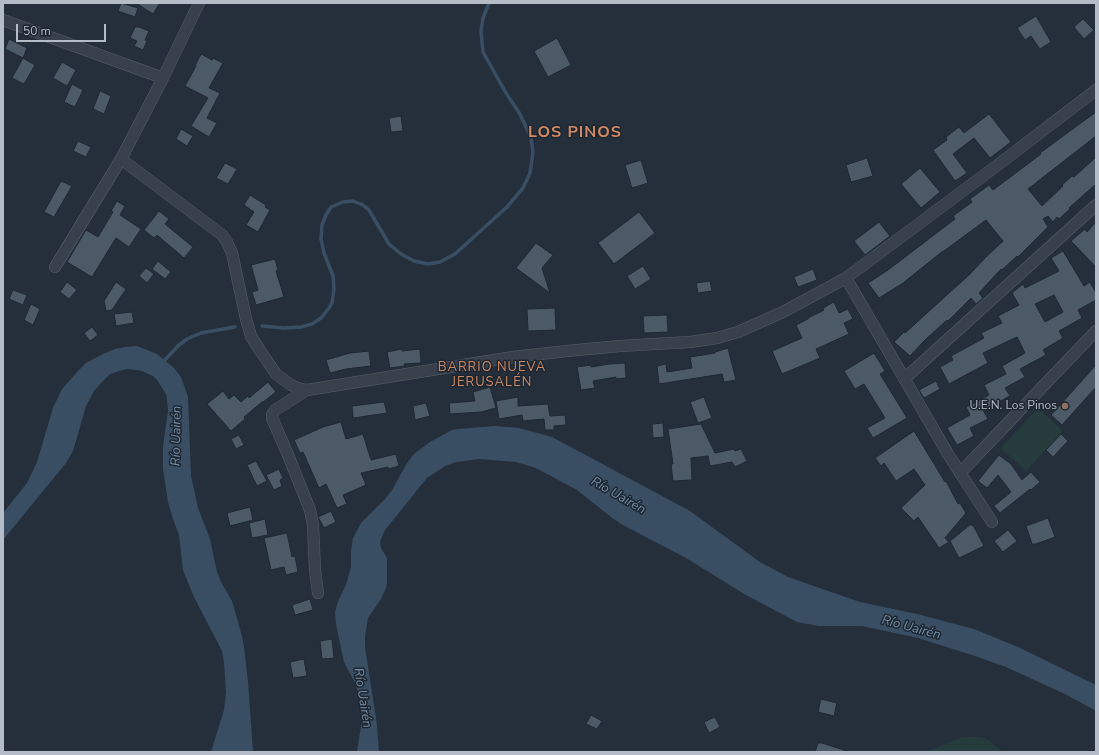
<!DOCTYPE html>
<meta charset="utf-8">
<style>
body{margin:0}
#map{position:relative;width:1099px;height:755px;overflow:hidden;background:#242f3b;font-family:"Nunito Sans",sans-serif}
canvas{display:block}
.frame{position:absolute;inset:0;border:4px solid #b3bcc7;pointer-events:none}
.scale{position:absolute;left:16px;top:24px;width:90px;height:18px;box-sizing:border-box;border:2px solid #b3bcc7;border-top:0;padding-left:5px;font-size:12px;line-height:14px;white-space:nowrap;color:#b3bcc7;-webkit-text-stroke:3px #1d2630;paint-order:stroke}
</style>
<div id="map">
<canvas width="1099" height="755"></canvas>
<div class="frame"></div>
<div class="scale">50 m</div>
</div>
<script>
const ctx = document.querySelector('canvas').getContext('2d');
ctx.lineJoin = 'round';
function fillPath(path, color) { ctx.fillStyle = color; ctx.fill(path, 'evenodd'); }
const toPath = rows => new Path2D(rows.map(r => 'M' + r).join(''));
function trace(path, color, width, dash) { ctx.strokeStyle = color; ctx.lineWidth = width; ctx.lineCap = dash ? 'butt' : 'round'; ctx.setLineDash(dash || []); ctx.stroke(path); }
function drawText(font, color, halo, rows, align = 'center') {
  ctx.font = font + ' "Nunito Sans",sans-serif'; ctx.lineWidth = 3; ctx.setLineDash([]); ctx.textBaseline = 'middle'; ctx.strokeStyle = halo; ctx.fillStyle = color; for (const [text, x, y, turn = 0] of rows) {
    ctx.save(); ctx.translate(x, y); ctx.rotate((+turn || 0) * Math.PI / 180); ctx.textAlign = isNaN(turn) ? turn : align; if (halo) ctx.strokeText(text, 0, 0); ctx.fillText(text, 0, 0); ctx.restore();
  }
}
const green = toPath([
 [1038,408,1063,431,1026,471,1001,448],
 [962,737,981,737,987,739,1003,752,926,752]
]);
const water = toPath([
 [137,346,157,354,174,368,181,377,188,397,191,476,198,508,210,539,217,572,221,582,232,601,242,636,244,647,248,682,253,752,211,752,224,710,226,692,224,662,222,651,194,597,183,570,179,535,173,519,168,502,163,469,163,446,168,411,167,400,166,394,157,380,153,376,142,371,137,370,127,369,116,372,110,374,102,382,94,391,86,406,73,451,66,463,3,540,3,513,27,483,32,473,37,462,53,408,62,389,78,371,86,363,105,353,115,349,125,347],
 [495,426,519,428,552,437,690,511,760,562,788,577,860,602,917,614,974,629,1018,647,1096,685,1096,711,1067,695,1006,667,975,656,918,638,862,626,819,626,797,622,746,595,686,558,621,524,611,517,577,490,536,468,516,462,479,459,456,462,445,466,427,478,385,530,382,537,380,542,381,548,387,558,387,583,386,588,381,599,368,618,365,636,365,647,377,725,379,752,357,752,362,720,359,696,356,685,344,662,336,624,335,612,338,601,346,585,351,567,351,550,353,538,361,523,385,499,392,490,407,463,414,454,430,442,452,430,458,429]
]);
const stream = toPath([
 [262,326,284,328,301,327,312,324,321,318,329,308,332,303,334,289,333,276,324,253,321,239,322,225,326,215,331,207,343,202,353,201,363,205,369,210,389,244,401,254,414,261,428,264,440,262,455,254,507,207,523,188,530,173,533,152,531,138,520,114,506,93,483,52,481,31,483,18,489,3],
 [162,363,178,346,187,339,201,333,235,327]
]);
const building = toPath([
 [121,3,138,8,135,17,118,11,121,3],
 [136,3,160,3,153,14,136,3],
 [1036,16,1051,42,1040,49,1031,36,1025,40,1017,28,1036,16],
 [1083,19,1094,30,1084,39,1074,27,1083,19],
 [135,27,139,27,149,31,145,40,147,41,143,50,134,46,137,41,130,38,135,27],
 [557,38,571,65,548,77,534,51,557,38],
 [9,39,27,48,23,58,5,49,9,39],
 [201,54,212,60,213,58,223,63,209,88,220,93,207,118,217,123,209,137,191,126,208,98,185,86,196,66,195,66,201,54],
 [23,58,35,65,24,84,12,78,23,58],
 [62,62,76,70,67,86,53,78,62,62],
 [72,84,83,90,75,107,64,102,72,84],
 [100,91,111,96,104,114,93,109,100,91],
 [1096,112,1096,136,1028,189,1042,206,1063,186,1062,185,1072,176,1074,177,1096,157,1096,184,1069,208,1070,209,1059,219,1057,217,1053,222,1048,216,1043,219,1048,227,1018,257,1017,256,1002,270,1001,269,979,293,983,298,976,304,971,298,948,321,947,320,924,341,910,356,894,342,904,332,905,333,969,275,986,257,1003,241,986,220,944,251,943,251,903,283,879,298,868,283,888,270,955,219,953,216,972,202,970,199,989,185,993,190,1041,154,1040,153,1096,112],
 [989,114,1011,142,990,158,974,138,953,154,967,173,955,181,933,150,947,140,946,137,959,127,964,133,989,114],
 [401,116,403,131,391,132,389,118,401,116],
 [181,129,193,136,187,146,176,139,181,129],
 [78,141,91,147,86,157,73,151,78,141],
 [867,158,873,176,851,182,846,165,867,158],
 [641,160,648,183,632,188,625,165,641,160],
 [225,163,237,169,228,184,216,178,225,163],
 [920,168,940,192,921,208,901,184,920,168],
 [61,181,72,186,54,217,44,212,61,181],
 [250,195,266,205,265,207,270,210,258,232,246,225,254,212,244,205,250,195],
 [117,201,125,206,120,215,141,229,129,247,116,238,92,277,67,262,86,230,98,237,113,212,111,211,117,201],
 [159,211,169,219,165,224,193,247,184,258,157,235,154,238,144,230,159,211],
 [639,212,655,233,614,264,598,243,639,212],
 [879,222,890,236,865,255,854,241,879,222],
 [1096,222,1096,267,1071,241,1085,229,1087,232,1096,222],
 [536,243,553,255,542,268,550,293,516,268,536,243],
 [1063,251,1084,286,1090,282,1096,293,1096,300,1078,310,1082,318,1059,331,1063,338,1043,350,1046,355,1020,369,1025,377,1005,388,1010,396,983,410,988,419,970,428,974,436,957,445,947,428,970,415,966,407,989,395,984,385,1006,374,1002,366,1025,353,1017,337,983,353,988,363,949,384,940,367,953,360,951,356,984,338,981,333,1002,323,998,316,1019,305,1012,293,1023,284,1025,288,1059,271,1051,258,1063,251],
 [1054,295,1063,312,1045,322,1035,304,1054,295],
 [275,259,278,270,276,271,284,297,256,305,252,292,258,290,251,265,275,259],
 [158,261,171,272,165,279,152,269,158,261],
 [643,266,651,279,635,289,627,276,643,266],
 [146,268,154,274,147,283,139,276,146,268],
 [813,269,817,280,798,287,794,277,813,269],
 [710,281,712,291,698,293,696,283,710,281],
 [67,282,77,290,69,299,60,292,67,282],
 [116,282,126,289,112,310,106,311,104,301,116,282],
 [13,290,27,295,23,305,9,299,13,290],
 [834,302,839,313,848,309,853,319,844,323,849,334,816,349,820,358,782,374,772,351,802,338,796,325,808,319,808,318,824,310,823,308,834,302],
 [31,304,40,309,33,325,24,320,31,304],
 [555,308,556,330,528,331,527,309,555,308],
 [132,312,134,323,116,326,114,314,132,312],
 [667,315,668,332,644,333,643,316,667,315],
 [92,327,98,335,90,341,84,333,92,327],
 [728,348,736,380,724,382,722,374,659,384,657,366,666,364,667,372,692,368,690,357,715,353,715,352,728,348],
 [402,349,402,351,420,349,421,363,404,364,405,366,390,368,387,352,402,349],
 [369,351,371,366,346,369,330,373,326,360,350,353,369,351],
 [874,353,885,371,880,374,907,418,873,438,867,428,885,418,864,384,855,389,844,371,874,353],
 [625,363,626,378,616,379,616,377,593,381,595,388,581,390,577,367,591,365,591,367,609,364,625,363],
 [1096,365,1096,387,1062,425,1051,415,1096,365],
 [936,381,940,389,924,398,919,390,936,381],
 [268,382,276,392,263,402,262,402,244,417,245,419,231,431,207,404,223,391,229,399,234,395,241,402,248,396,249,398,268,382],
 [490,387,496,408,481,412,450,414,449,403,475,401,473,392,490,387],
 [518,397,518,406,548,404,550,416,565,415,566,425,554,426,554,430,545,430,544,419,523,421,522,415,499,419,496,401,518,397],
 [704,397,712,418,698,423,690,402,704,397],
 [384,402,387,413,353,418,352,406,384,402],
 [426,403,430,416,415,420,413,406,426,403],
 [341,422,346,439,363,434,371,460,396,454,399,466,388,469,388,467,361,473,366,485,343,495,347,504,337,508,326,484,319,488,303,452,300,453,294,440,323,427,341,422],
 [663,423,664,437,653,438,652,424,663,423],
 [701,424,715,453,734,449,735,451,741,449,747,461,735,467,732,462,710,466,708,456,691,458,692,480,673,481,671,464,673,464,668,429,701,424],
 [914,431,945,482,946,481,958,504,960,503,966,513,945,538,949,542,939,548,918,517,914,521,901,508,925,485,914,469,896,481,884,463,881,466,875,458,914,431],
 [1061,434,1068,441,1053,457,1046,450,1061,434],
 [239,435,244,445,236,449,231,439,239,435],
 [999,455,1011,464,1022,480,1031,472,1040,482,1031,490,1030,489,1000,513,994,506,1011,492,998,475,987,488,978,481,999,455],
 [256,461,267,481,257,486,247,465,256,461],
 [279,469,283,478,280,480,282,486,274,490,266,475,279,469],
 [250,507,253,520,230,526,227,513,250,507],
 [331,511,336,522,324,528,318,517,331,511],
 [1048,518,1055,537,1036,544,1032,544,1026,526,1048,518],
 [265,519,268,535,252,538,249,523,265,519],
 [971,524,972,526,973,525,984,546,959,558,950,541,971,524],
 [1008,530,1017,541,1003,552,994,541,1008,530],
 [287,533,292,557,295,556,298,572,286,575,284,567,271,570,264,538,287,533],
 [310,599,313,610,295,615,292,605,310,599],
 [332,639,334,658,322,659,320,641,332,639],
 [304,659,307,676,293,678,290,662,304,659],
 [821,699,837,703,834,716,818,712,821,699],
 [591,715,602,721,597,729,586,724,591,715],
 [715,717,720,727,709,733,704,722,715,717],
 [818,743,822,743,844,750,844,752,815,752,818,743]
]);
const street = toPath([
 [3,20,163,78],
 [121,159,222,235,227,242,232,253,246,319,251,336,259,349,276,374,291,385,300,389,307,390,513,357,567,351,620,346,690,342,717,338,738,332,783,312,846,278,995,167,1096,90],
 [55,267,121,159,163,78,199,3],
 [846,278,948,454,992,522],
 [904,379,1096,205],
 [307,390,275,410,272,415,272,418,288,455,310,510,313,525,315,570,318,593],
 [960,473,1096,331]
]);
const markers = [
 [1065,406,4,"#8d6e63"]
];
const poiNames = [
 ["U.E.N. Los Pinos",1057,406]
];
const neighbourhoodNames = [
 ["BARRIO NUEVA",492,368],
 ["JERUSALÉN",492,383]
];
const waterNames = [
 ["Río Uairén",177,436,-89],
 ["Río Uairén",618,496,30],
 ["Río Uairén",911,628,15],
 ["Río Uairén",362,698,81]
];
const districtNames = [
 ["LOS PINOS",575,133]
];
fillPath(green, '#263b3c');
fillPath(water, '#3a4e63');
trace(stream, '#3a4e63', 3.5);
fillPath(building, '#4c5a67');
trace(building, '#1f2832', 1);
trace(street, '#565f69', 12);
trace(street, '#38414b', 11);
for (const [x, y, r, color] of markers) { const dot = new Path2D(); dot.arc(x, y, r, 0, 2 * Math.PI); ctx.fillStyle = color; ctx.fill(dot); trace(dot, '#1d2630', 1.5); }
drawText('12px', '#b3bcc7', '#1d2630', poiNames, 'right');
ctx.letterSpacing = '1px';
drawText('13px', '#d08b65', '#1d2630', neighbourhoodNames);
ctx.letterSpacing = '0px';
drawText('italic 13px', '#748fa9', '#1d2630', waterNames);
ctx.letterSpacing = '1px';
drawText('bold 16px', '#d08b65', '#1d2630', districtNames);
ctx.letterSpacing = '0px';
</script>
